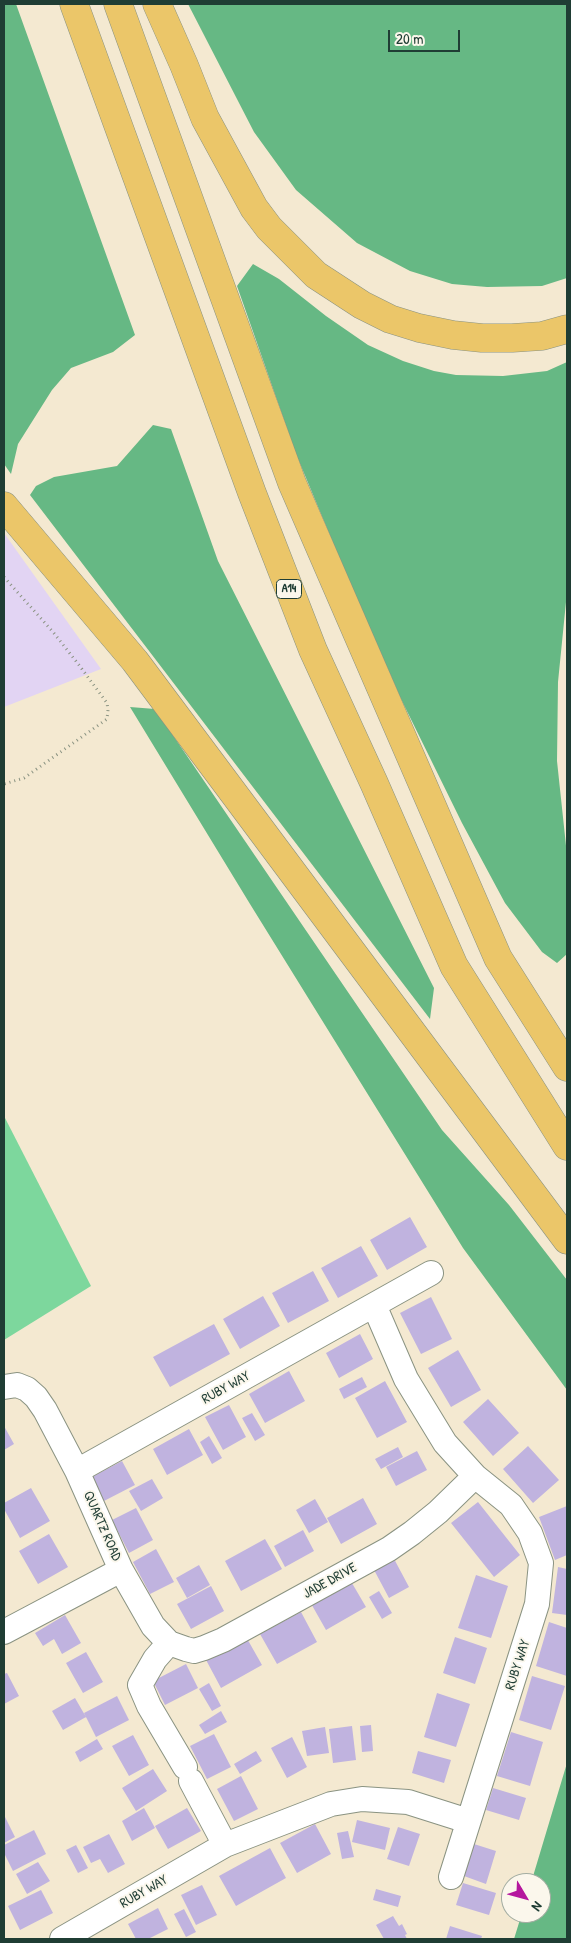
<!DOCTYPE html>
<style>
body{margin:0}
#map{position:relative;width:571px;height:1943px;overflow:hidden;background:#f4e9d1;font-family:"Patrick Hand",sans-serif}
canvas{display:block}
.frame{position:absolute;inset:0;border:5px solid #1f3d34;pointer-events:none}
.north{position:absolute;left:501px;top:1873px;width:50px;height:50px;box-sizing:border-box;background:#fbf7ec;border:1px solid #a3ada2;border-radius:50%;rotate:127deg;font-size:14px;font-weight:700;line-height:20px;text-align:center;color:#1f3d34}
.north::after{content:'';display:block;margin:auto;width:18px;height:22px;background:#b5179e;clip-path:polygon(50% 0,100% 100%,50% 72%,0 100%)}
.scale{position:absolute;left:388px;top:30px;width:72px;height:22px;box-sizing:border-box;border:2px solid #1f3d34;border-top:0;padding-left:6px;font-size:15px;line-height:18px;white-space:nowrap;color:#1f3d34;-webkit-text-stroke:4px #fbf7ec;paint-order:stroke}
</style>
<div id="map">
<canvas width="571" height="1943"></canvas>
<div class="frame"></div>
<div class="north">N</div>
<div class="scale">20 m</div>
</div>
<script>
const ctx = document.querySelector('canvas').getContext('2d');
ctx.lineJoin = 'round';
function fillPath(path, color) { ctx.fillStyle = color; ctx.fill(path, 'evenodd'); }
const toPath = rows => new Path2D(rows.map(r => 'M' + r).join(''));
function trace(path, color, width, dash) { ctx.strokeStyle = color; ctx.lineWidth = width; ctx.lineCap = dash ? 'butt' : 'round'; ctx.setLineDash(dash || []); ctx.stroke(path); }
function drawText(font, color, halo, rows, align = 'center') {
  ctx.font = font + ' "Patrick Hand",sans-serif'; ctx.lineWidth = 4; ctx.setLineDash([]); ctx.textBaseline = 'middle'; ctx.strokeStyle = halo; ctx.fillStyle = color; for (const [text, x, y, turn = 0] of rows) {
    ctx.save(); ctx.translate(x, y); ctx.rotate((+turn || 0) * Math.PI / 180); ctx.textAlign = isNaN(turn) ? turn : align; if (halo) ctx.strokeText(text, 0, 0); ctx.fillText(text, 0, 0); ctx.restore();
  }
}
const built = toPath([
 [4,533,101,669,4,707]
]);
const green = toPath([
 [4,1116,91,1286,4,1340]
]);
const forest = toPath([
 [4,4,16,4,135,335,113,352,71,368,52,390,18,444,11,474,4,464],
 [188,4,567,4,567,278,542,286,487,287,452,284,410,271,357,243,296,190,254,132],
 [253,264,279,279,326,316,368,345,403,361,434,371,456,375,503,376,547,371,567,362,567,592,558,682,557,761,567,855,567,954,557,963,542,952,505,903,462,823,401,699,344,569,296,454,237,286],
 [153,425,171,429,218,561,434,988,430,1019,30,495,36,486,54,477,117,466],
 [130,707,155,709,442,1130,509,1205,567,1280,567,1390,463,1248,250,904],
 [567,1763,567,1939,514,1939,522,1913,541,1913,541,1883,531,1883]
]);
const building = toPath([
 [410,1217,427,1247,387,1270,370,1240],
 [361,1246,378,1276,338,1298,321,1268],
 [313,1271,329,1301,288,1323,272,1293],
 [263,1296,280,1326,240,1349,223,1319],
 [431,1297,452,1339,421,1354,400,1313],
 [214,1324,230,1354,170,1387,153,1357],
 [360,1334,373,1359,339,1378,326,1353],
 [458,1350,481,1390,451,1407,428,1368],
 [289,1371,305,1401,265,1423,249,1394],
 [362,1377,367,1387,344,1399,339,1389],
 [385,1381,407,1422,377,1438,355,1398],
 [488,1399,519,1433,493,1456,463,1422],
 [229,1405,246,1437,223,1450,205,1417],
 [252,1413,265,1435,255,1441,242,1418],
 [4,1426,14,1444,4,1450],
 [189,1429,203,1455,167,1475,153,1449],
 [209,1436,222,1458,212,1464,200,1442],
 [528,1446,559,1480,533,1503,503,1469],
 [398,1447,403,1457,381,1469,375,1459],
 [417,1451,427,1470,396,1486,386,1467],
 [122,1461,135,1485,102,1502,90,1478],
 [152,1479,163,1498,141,1511,129,1491],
 [31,1488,50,1521,20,1538,4,1509,4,1503],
 [363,1498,377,1524,341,1544,327,1518],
 [315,1499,328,1522,309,1533,296,1510],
 [478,1502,520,1555,494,1577,451,1523],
 [567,1506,567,1555,555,1560,539,1517],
 [136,1508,153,1540,129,1553,112,1520],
 [303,1530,314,1551,285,1567,274,1546],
 [49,1534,68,1567,38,1584,19,1551],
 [265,1539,282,1569,241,1591,225,1561],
 [156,1549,174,1582,150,1594,133,1562],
 [393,1557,409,1587,389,1598,373,1568],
 [199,1565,210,1585,187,1598,176,1578],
 [558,1567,567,1569,567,1615,552,1613],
 [476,1575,508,1586,491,1638,458,1628],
 [349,1578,366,1607,326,1630,309,1600],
 [211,1586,224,1611,191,1629,177,1604],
 [379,1591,392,1613,382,1619,369,1597],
 [301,1612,317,1642,277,1664,260,1634],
 [65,1615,81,1643,62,1654,54,1639,43,1646,35,1633],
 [549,1622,567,1628,567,1676,536,1666],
 [245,1635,262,1665,221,1688,205,1658],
 [455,1637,487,1648,475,1684,443,1673],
 [86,1652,103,1682,83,1693,66,1663],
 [186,1664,198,1688,165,1705,153,1681],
 [7,1673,19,1696,4,1704,4,1674],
 [532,1676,565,1686,551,1730,519,1720],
 [209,1683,221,1706,212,1711,199,1689],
 [437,1693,470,1704,456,1747,424,1737],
 [117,1696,129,1720,96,1737,84,1713],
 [75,1698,86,1717,63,1730,52,1711],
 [221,1711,227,1722,205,1734,199,1725],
 [371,1725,373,1751,362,1752,360,1726],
 [352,1726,356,1760,333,1763,329,1729],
 [325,1727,329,1753,307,1756,302,1731],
 [511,1732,543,1742,530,1786,497,1776],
 [214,1734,231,1767,207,1779,190,1746],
 [133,1735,149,1765,129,1776,112,1746],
 [292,1737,307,1767,287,1778,271,1748],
 [97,1739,103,1749,80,1762,75,1752],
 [256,1751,262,1761,240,1774,234,1764],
 [418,1751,451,1760,444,1783,412,1773],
 [153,1769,167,1791,136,1811,122,1788],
 [241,1776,258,1809,234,1821,217,1789],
 [493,1788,526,1798,519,1820,486,1810],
 [144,1808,155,1828,132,1841,122,1821],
 [187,1808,201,1831,168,1849,155,1826],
 [4,1815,15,1837,4,1843],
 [357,1820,390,1828,385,1850,352,1842],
 [315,1824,331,1854,297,1873,280,1843],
 [398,1827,420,1834,409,1866,387,1859],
 [34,1830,46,1854,13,1871,4,1853,4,1845],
 [348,1831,354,1857,342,1859,337,1833],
 [109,1834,125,1864,108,1873,100,1859,91,1863,83,1847],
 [474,1844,496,1851,486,1884,464,1876],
 [76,1845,88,1868,78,1873,66,1850],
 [270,1848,286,1878,236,1906,219,1876],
 [38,1862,50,1881,27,1894,16,1874],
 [463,1883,496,1893,489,1915,456,1905],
 [202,1885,217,1915,196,1925,181,1895],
 [376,1889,401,1896,398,1907,373,1900],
 [41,1890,53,1913,20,1930,8,1906],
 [158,1908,168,1929,148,1939,136,1939,128,1924],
 [184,1909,196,1932,186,1937,174,1914],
 [393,1916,399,1926,402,1924,407,1934,405,1935,407,1939,384,1939,376,1925],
 [450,1926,482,1936,481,1939,446,1939]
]);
const path = toPath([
 [4,577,53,632,79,665,107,703,108,710,107,719,24,778,4,784]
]);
const minor = toPath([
 [374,1305,406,1379,445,1443,475,1476,511,1505,530,1533,541,1563,537,1604,451,1877],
 [4,1387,17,1385,27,1389,36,1397,45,1410,77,1471,121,1570,153,1626,169,1643,186,1649,194,1651,204,1648,223,1640,389,1549,412,1533,438,1512,475,1476],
 [77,1471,431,1273],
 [4,1632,121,1570],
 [169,1643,155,1659,140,1685,149,1706,185,1767],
 [191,1781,225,1845],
 [62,1939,225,1845,331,1804,362,1799,408,1802,468,1821]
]);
const trunk = toPath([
 [74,4,252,493,313,650,374,783,454,966,567,1146],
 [118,4,292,483,498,958,567,1067],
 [157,4,184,65,205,118,254,208,269,228,316,275,362,305,390,319,419,328,453,335,482,338,512,338,542,336,567,329],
 [4,506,135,661,567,1240]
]);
const shields = [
 [289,589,25]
];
const shieldNames = [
 ["A14",289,589]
];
const streetNames = [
 ["RUBY WAY",226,1388,-29],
 ["QUARTZ ROAD",102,1526,66],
 ["JADE DRIVE",330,1581,-29],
 ["RUBY WAY",518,1665,-72],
 ["RUBY WAY",144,1892,-30]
];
fillPath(built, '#e2d4f3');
fillPath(green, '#7dd79d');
fillPath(forest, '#66b884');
fillPath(building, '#c0b3df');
trace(minor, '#8a9382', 26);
trace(trunk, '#8a9382', 29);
trace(path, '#8a9382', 3, [1, 4]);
trace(minor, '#fff', 24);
trace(trunk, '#ebc669', 28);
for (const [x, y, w] of shields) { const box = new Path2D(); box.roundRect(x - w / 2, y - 9.5, w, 19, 4); ctx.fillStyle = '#fbf7ec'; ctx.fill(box); trace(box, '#1f3d34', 1); }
drawText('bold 12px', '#1f3d34', null, shieldNames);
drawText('14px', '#1f3d34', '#fbf7ec', streetNames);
</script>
